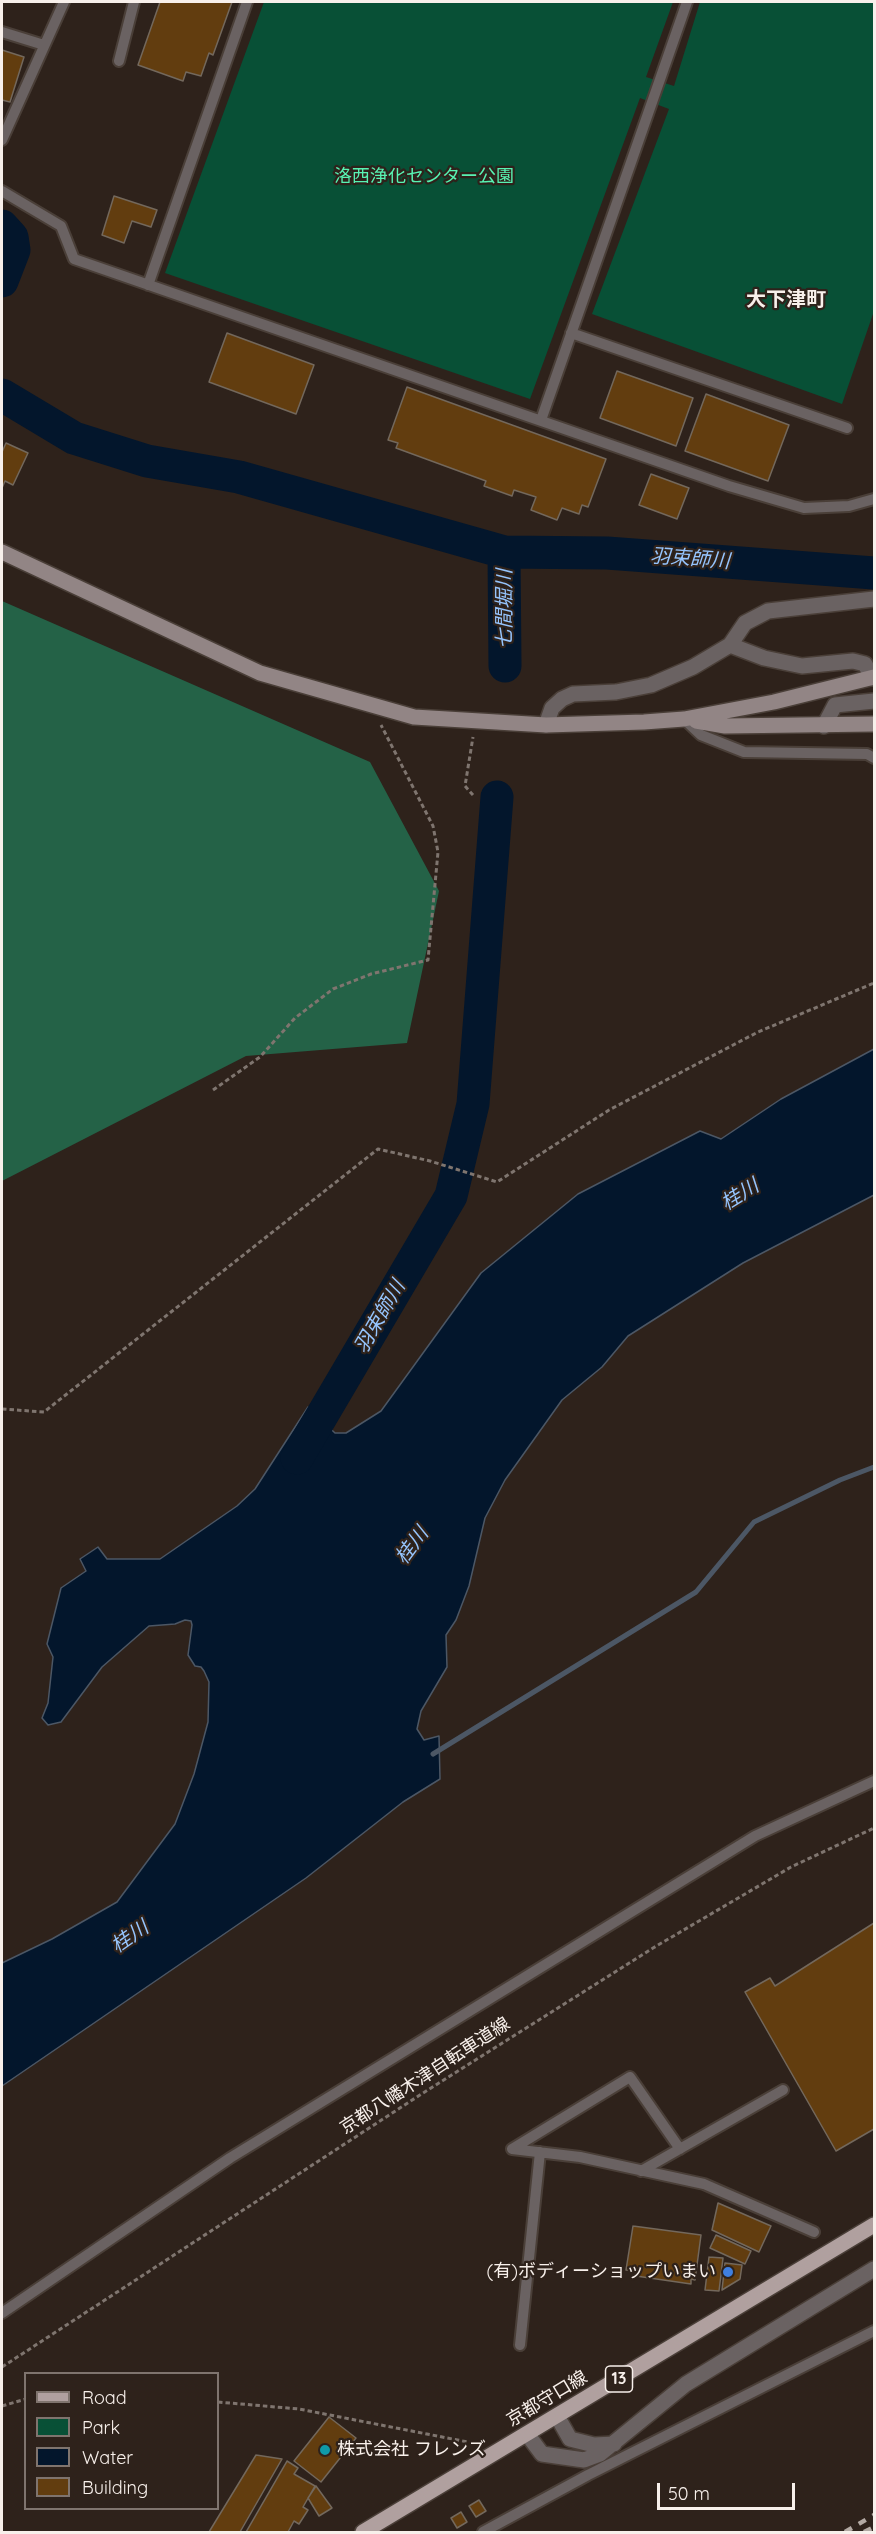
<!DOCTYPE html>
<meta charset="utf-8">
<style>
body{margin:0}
#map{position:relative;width:876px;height:2534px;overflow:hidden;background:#2e221b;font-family:Quicksand,sans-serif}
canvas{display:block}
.frame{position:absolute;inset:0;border:3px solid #f8f0eb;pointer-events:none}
.legend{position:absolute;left:24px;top:2372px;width:195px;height:138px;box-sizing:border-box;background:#2e221b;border:2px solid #7f746e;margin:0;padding:8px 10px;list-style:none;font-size:18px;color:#f8f0eb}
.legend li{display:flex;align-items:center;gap:12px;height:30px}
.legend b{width:30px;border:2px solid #7f746e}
.scale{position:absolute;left:657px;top:2483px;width:138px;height:27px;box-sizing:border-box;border:3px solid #f8f0eb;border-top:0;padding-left:8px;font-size:18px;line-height:21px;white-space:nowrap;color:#f8f0eb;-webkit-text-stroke:4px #2e221b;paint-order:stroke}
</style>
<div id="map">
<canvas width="876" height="2534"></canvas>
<div class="frame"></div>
<ul class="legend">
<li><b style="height:8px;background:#b0a09f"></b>Road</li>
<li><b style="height:16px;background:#085036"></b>Park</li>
<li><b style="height:16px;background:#03162c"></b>Water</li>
<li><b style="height:16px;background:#623d0f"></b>Building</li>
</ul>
<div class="scale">50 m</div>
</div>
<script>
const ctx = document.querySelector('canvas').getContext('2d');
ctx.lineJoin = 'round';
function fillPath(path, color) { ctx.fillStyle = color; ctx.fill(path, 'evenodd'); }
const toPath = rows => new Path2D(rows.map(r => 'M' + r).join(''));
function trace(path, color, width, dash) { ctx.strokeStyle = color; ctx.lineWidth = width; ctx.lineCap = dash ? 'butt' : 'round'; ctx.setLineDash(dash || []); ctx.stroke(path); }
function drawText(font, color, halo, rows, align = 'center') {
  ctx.font = font + ' Quicksand,"Noto Sans JP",sans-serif'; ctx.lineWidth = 4.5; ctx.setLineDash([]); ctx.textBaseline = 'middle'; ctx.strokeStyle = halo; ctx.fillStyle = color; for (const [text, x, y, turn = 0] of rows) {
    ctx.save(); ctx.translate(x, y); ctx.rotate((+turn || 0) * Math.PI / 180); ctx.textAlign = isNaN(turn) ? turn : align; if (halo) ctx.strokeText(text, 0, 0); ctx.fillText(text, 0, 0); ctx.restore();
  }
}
const green = toPath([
 [264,2,673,2,646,77,674,86,700,2,874,3,874,311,842,404,592,314,669,109,640,98,530,399,165,273]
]);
const forest = toPath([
 [2,601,370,762,439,891,407,1043,246,1056,2,1181]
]);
const water = toPath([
 [874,1049,874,1195,743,1263,628,1336,602,1367,562,1400,505,1480,485,1518,469,1586,456,1620,446,1635,447,1667,421,1711,417,1729,424,1740,439,1736,440,1779,403,1802,306,1878,2,2086,2,1963,52,1939,117,1902,175,1824,194,1774,208,1722,209,1682,204,1671,201,1667,195,1666,188,1655,192,1625,191,1621,185,1620,175,1624,149,1626,102,1667,61,1722,48,1725,42,1718,48,1703,53,1657,47,1644,61,1588,86,1571,80,1559,98,1547,107,1559,160,1559,237,1506,255,1489,308,1407,335,1433,346,1433,381,1411,481,1273,578,1194,700,1131,721,1139,781,1099,874,1049]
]);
const stream = toPath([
 [433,1754,696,1592,754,1522,840,1480,874,1467]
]);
const river = toPath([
 [2,226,12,237,14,250,2,281],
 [2,395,74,438,147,461,239,477,504,552,607,553,874,573],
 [504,552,505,666],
 [297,1458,451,1196,473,1104,497,797]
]);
const building = toPath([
 [160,2,232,2,213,55,209,53,201,76,186,72,183,81,138,65,160,2],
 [2,50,24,57,10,102,2,100,2,50],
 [114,196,157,210,151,227,132,221,124,243,102,235,114,196],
 [227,333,314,365,296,414,209,382,227,333],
 [617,371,693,398,676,446,600,418,617,371],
 [407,387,606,459,588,507,582,505,579,514,562,508,557,520,531,510,536,497,514,490,512,496,484,486,486,481,396,448,398,443,388,440,407,387],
 [706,394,789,425,768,481,685,451,706,394],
 [6,443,28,453,13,485,5,481,2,488,2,452,6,443],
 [651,474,689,488,677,519,639,505,651,474],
 [874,1923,874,2129,836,2151,745,1992,770,1978,775,1986,874,1923],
 [718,2203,771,2226,759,2252,712,2230,718,2203],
 [633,2226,701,2235,695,2280,691,2279,691,2284,636,2276,637,2271,626,2270,633,2226],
 [716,2235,751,2251,745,2264,710,2248,716,2235],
 [709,2257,723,2258,719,2291,705,2290,709,2257],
 [725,2263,742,2265,740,2279,722,2290,725,2263],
 [329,2417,356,2438,321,2482,294,2461,329,2417],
 [256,2455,282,2459,240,2532,209,2532,256,2455],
 [287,2461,298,2468,294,2474,315,2486,303,2507,308,2510,299,2524,294,2521,288,2532,246,2532,287,2461],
 [316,2486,332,2508,319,2516,308,2498,316,2486],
 [479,2500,486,2511,476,2517,469,2506,479,2500],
 [461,2512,467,2522,457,2528,451,2518,461,2512]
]);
const path = toPath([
 [473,795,465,786,473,737],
 [213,1090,260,1057,295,1018,333,989,371,974,428,960,438,852,433,826,381,725],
 [2,1409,44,1412,378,1149,430,1161,497,1182,609,1110,758,1032,874,983],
 [2,2367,423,2093,653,1948,791,1867,874,1828],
 [218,2402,299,2409,473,2443],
 [2,2406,26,2399]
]);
const lane = toPath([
 [2,32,44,45],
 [119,61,134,2],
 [2,140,64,2],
 [2,191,61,226,74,259,729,486,804,508,849,506,874,499],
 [148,285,247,2],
 [571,333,847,428],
 [541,420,687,2],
 [684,719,701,735,744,752,867,754,874,758],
 [512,2149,580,2157,704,2184,814,2232],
 [512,2149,630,2077,680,2149],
 [641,2171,783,2090],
 [2,2313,230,2158,755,1836,874,1781],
 [520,2345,540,2152],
 [483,2532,588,2475,874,2331]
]);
const street = toPath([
 [730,645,764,658,802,666,853,661,865,664,872,678],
 [546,725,552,708,562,699,573,694,616,692,651,685,693,667,730,645,745,623,768,611,874,599],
 [824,726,835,705,874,701],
 [557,2416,570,2439,594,2445,614,2444],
 [527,2434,542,2454,584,2460,600,2454,686,2384,874,2269]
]);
const secondary = toPath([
 [2,552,260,673,414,717,546,725,644,722,684,719,774,702,874,677],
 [696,721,725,726,874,724]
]);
const primary = toPath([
 [363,2532,874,2225]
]);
const rail = toPath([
 [845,2532,874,2515],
 [864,2532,874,2527]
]);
const markers = [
 [728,2272,6,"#3f7fe0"],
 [325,2450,6,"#0f9aa8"]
];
const shields = [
 [619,2379,27]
];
const shieldNames = [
 ["13",619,2379]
];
const parkNames = [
 ["洛西浄化センター公園",424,177]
];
const streetNames = [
 ["京都八幡木津自転車道線",425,2076,-33],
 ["京都守口線",547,2399,-31]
];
const poiNames = [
 ["(有)ボディーショップいまい",716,2272],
 ["株式会社 フレンズ",337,2450,"left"]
];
const neighbourhoodNames = [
 ["大下津町",786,300]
];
const waterNames = [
 ["羽束師川",690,559,4],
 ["七間堀川",505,609,-90],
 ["桂川",740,1195,-32],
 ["羽束師川",380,1317,-60],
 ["桂川",412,1546,-53],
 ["桂川",130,1937,-35]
];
fillPath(green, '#085036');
fillPath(forest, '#246247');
fillPath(water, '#03162c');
trace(water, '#4c5765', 1.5);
trace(stream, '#4c5765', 5);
trace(river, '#03162c', 33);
fillPath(building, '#623d0f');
trace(building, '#73685c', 1.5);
trace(lane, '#4a3f38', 14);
trace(street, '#4a3f38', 18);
trace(secondary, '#4a3f38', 18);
trace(primary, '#4a3f38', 18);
trace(path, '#7f756f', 3, [4.5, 3]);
trace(lane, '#6a6262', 10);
trace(street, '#6a6262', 15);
trace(secondary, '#928585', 15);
trace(primary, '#b0a09f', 15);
trace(rail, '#b2a9a3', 4.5, [8, 8]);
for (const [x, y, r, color] of markers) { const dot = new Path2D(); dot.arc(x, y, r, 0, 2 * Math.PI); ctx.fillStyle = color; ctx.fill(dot); trace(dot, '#2e221b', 2); }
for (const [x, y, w] of shields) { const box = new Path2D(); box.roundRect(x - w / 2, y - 13, w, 26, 4.5); ctx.fillStyle = '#2e221b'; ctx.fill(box); trace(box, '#f8f0eb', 1.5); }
drawText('bold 16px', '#f8f0eb', null, shieldNames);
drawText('18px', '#58f3b3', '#2e221b', parkNames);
drawText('18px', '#f8f0eb', '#2e221b', streetNames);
drawText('18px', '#f8f0eb', '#2e221b', poiNames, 'right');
drawText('bold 20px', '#f8f0eb', '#2e221b', neighbourhoodNames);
drawText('italic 20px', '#95c4fd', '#2e221b', waterNames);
</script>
